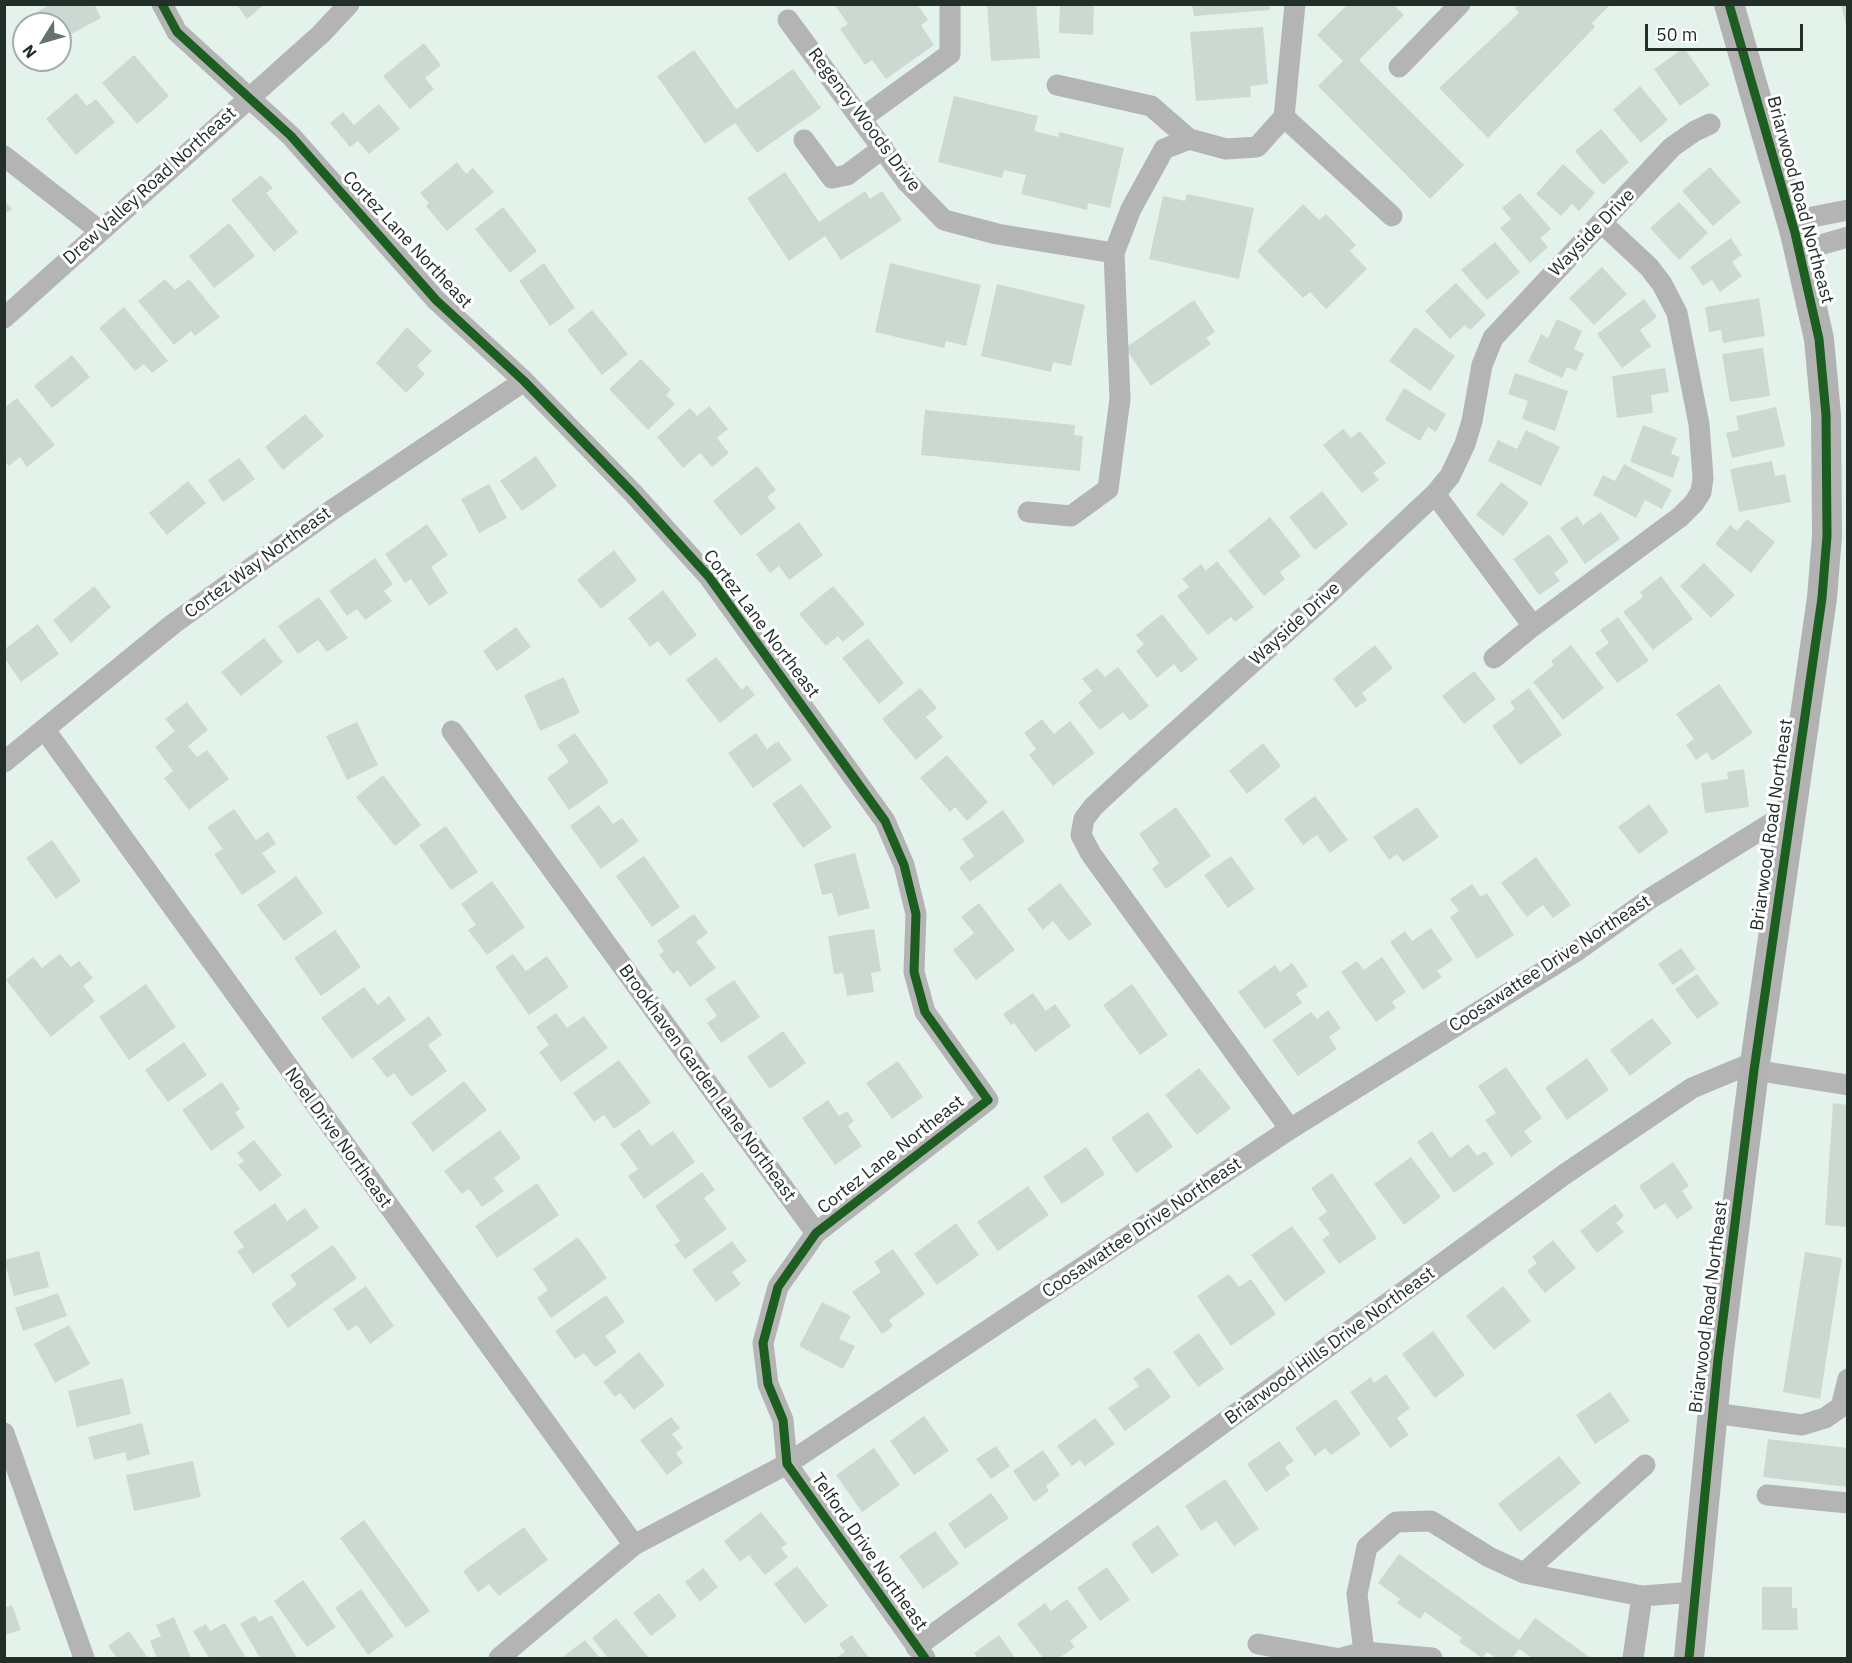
<!DOCTYPE html>
<style>
body{margin:0}
#map{position:relative;width:1852px;height:1663px;overflow:hidden;background:#e3f3eb;font-family:"IBM Plex Sans",sans-serif}
canvas{display:block}
.frame{position:absolute;inset:0;border:6px solid #222e28;pointer-events:none}
.north{position:absolute;left:12px;top:12px;width:60px;height:60px;box-sizing:border-box;background:#fff;border:2px solid #a7aba9;border-radius:50%;rotate:233deg;font-size:16px;font-weight:700;line-height:24px;text-align:center;color:#222e28}
.north::after{content:'';display:block;margin:auto;width:21px;height:27px;background:#66736c;clip-path:polygon(50% 0,100% 100%,50% 72%,0 100%)}
.scale{position:absolute;left:1645px;top:24px;width:158px;height:27px;box-sizing:border-box;border:3px solid #222e28;border-top:0;padding-left:8px;font-size:18px;line-height:21px;white-space:nowrap;color:#222e28;-webkit-text-stroke:4px #fff;paint-order:stroke}
</style>
<div id="map">
<canvas width="1852" height="1663"></canvas>
<div class="frame"></div>
<div class="north">N</div>
<div class="scale">50 m</div>
</div>
<script>
const ctx = document.querySelector('canvas').getContext('2d');
ctx.lineJoin = 'round';
function fillPath(path, color) { ctx.fillStyle = color; ctx.fill(path, 'evenodd'); }
const toPath = rows => new Path2D(rows.map(r => 'M' + r).join(''));
function trace(path, color, width, dash) { ctx.strokeStyle = color; ctx.lineWidth = width; ctx.lineCap = dash ? 'butt' : 'round'; ctx.setLineDash(dash || []); ctx.stroke(path); }
function drawText(font, color, halo, rows, align = 'center') {
  ctx.font = font + ' "IBM Plex Sans",sans-serif'; ctx.lineWidth = 6; ctx.setLineDash([]); ctx.textBaseline = 'middle'; ctx.strokeStyle = halo; ctx.fillStyle = color; for (const [text, x, y, turn = 0] of rows) {
    ctx.save(); ctx.translate(x, y); ctx.rotate((+turn || 0) * Math.PI / 180); ctx.textAlign = isNaN(turn) ? turn : align; if (halo) ctx.strokeText(text, 0, 0); ctx.fillText(text, 0, 0); ctx.restore();
  }
}
const building = toPath([
 [51,4,94,4,101,18,60,40,60,24,40,24,35,13],
 [236,4,265,4,247,19],
 [834,4,917,4,928,20,921,25,934,45,886,79,872,60,865,65,840,29,848,24],
 [987,4,1036,4,1040,58,991,61],
 [1060,4,1094,4,1093,35,1059,33],
 [1192,4,1270,4,1270,10,1194,16],
 [1348,4,1393,4,1404,15,1359,60,1464,165,1430,199,1318,86,1343,61,1317,35],
 [1519,4,1609,6,1592,23,1595,27,1488,138,1439,88,1519,13,1515,8],
 [1841,4,1848,4,1848,30,1847,30],
 [1263,27,1268,84,1250,86,1251,97,1196,101,1190,32],
 [424,43,441,65,425,78,434,89,410,109,383,76],
 [1684,48,1710,85,1680,106,1654,69],
 [694,50,736,109,793,69,821,108,757,153,735,123,705,144,657,76],
 [134,55,169,96,137,124,102,83],
 [1640,86,1668,120,1641,143,1613,110],
 [76,93,87,106,96,99,115,122,76,155,46,119],
 [954,96,1038,116,1034,131,1058,137,1059,132,1124,148,1110,208,1088,203,1087,210,1021,194,1026,175,1004,170,1002,178,938,162],
 [379,104,400,129,369,154,358,141,350,147,330,123,343,112,354,125],
 [1601,129,1629,162,1603,185,1575,151],
 [457,162,466,174,473,168,494,192,447,231,426,206,429,203,420,193],
 [1563,164,1595,193,1579,211,1572,204,1561,216,1536,194],
 [1710,167,1741,202,1713,226,1682,191],
 [785,172,819,222,865,191,870,199,882,191,902,220,841,260,825,236,789,261,747,198],
 [261,175,273,188,266,193,298,232,274,252,231,200],
 [1520,193,1551,229,1540,238,1548,247,1530,263,1500,228,1511,219,1502,208],
 [1187,194,1254,208,1239,279,1149,259,1163,196,1185,201],
 [4,200,12,209,4,214],
 [1679,202,1708,233,1679,260,1650,228],
 [1303,204,1319,220,1326,214,1356,245,1350,251,1367,269,1326,309,1310,292,1303,298,1257,251],
 [503,207,537,251,510,273,475,229],
 [229,223,255,256,214,288,189,256],
 [1731,238,1742,255,1732,262,1742,276,1720,292,1712,280,1703,286,1690,267],
 [1495,242,1520,272,1487,300,1461,270],
 [544,263,575,308,550,326,519,281],
 [890,263,981,285,966,346,946,341,944,348,875,332],
 [1602,267,1627,294,1594,325,1569,298],
 [165,279,175,290,189,279,220,317,195,336,191,331,174,345,138,301],
 [1456,283,1486,315,1470,330,1465,325,1450,339,1425,311],
 [997,284,1085,305,1071,366,1053,362,1051,372,981,356],
 [1759,298,1765,336,1723,343,1721,330,1709,332,1705,307],
 [1644,299,1657,317,1640,330,1651,346,1622,368,1597,334],
 [1194,300,1215,332,1206,338,1211,344,1151,386,1125,348],
 [124,307,168,361,152,373,144,364,135,371,99,328],
 [592,310,628,354,602,375,567,330],
 [1557,319,1582,331,1574,349,1584,354,1576,371,1567,367,1562,378,1528,362,1541,334,1548,338],
 [407,327,432,351,417,366,425,374,406,393,376,363],
 [1415,327,1455,356,1430,391,1389,361],
 [1763,348,1770,396,1730,402,1722,354],
 [72,355,90,377,52,408,34,386],
 [641,359,671,390,666,395,675,404,648,430,609,389],
 [1665,368,1669,392,1651,395,1653,413,1617,418,1612,376],
 [1515,373,1568,391,1555,431,1522,419,1528,401,1508,394],
 [1404,388,1446,414,1436,432,1428,427,1420,441,1385,420],
 [17,398,55,445,27,467,20,457,9,466,4,460,4,408],
 [709,406,728,429,717,438,729,453,712,467,700,453,683,468,657,437,690,408,697,416],
 [1776,407,1785,446,1732,458,1726,433,1739,430,1736,416],
 [925,410,1075,425,1074,435,1083,436,1080,471,921,455],
 [305,414,324,436,283,470,265,447],
 [1643,425,1677,438,1671,454,1680,457,1673,478,1630,462],
 [1343,429,1351,438,1360,431,1386,463,1373,473,1379,480,1362,493,1323,445],
 [1526,430,1560,447,1541,486,1488,461,1498,440,1517,449],
 [536,456,557,486,522,511,500,481],
 [239,458,255,479,223,502,208,480],
 [1772,461,1775,476,1785,474,1791,502,1739,512,1730,469],
 [1624,464,1672,490,1662,509,1645,500,1636,518,1593,495,1603,475,1615,481],
 [757,466,776,490,767,497,776,508,741,536,713,501],
 [188,481,206,503,167,535,149,513],
 [1501,482,1529,503,1503,536,1476,515],
 [489,484,507,518,479,533,461,499],
 [1322,491,1348,524,1315,550,1289,517],
 [1601,512,1620,539,1585,564,1560,528,1577,516,1583,525],
 [1270,517,1301,556,1280,572,1285,579,1264,596,1228,551],
 [1747,519,1775,542,1751,573,1715,544,1730,525,1737,531],
 [799,522,823,555,789,580,779,566,770,573,756,554],
 [427,524,448,555,431,567,448,593,429,606,411,579,405,583,385,554],
 [1549,534,1569,562,1554,573,1560,581,1539,595,1513,559],
 [614,550,637,580,601,609,577,580],
 [375,558,393,584,384,591,392,601,365,620,357,609,347,616,329,591],
 [1217,561,1254,607,1235,622,1231,617,1208,635,1177,596,1189,587,1182,579,1201,564,1206,571],
 [1704,563,1735,595,1711,618,1680,586],
 [1661,576,1693,619,1653,650,1623,612,1643,597,1640,592],
 [94,586,111,607,71,643,53,620],
 [833,586,865,624,843,642,838,636,826,646,799,614],
 [663,590,697,635,670,656,658,641,650,647,628,618],
 [319,597,348,638,327,652,318,640,298,654,278,626],
 [1162,614,1198,659,1181,673,1174,664,1157,678,1136,651,1144,644,1136,635],
 [1618,617,1649,661,1617,683,1595,653,1609,643,1600,630],
 [38,624,59,654,21,682,5,659,5,649],
 [516,627,531,647,497,671,483,651],
 [264,638,283,662,241,696,221,672],
 [868,638,904,683,879,704,842,658],
 [1375,645,1393,668,1362,693,1367,700,1356,708,1333,679],
 [1571,645,1604,688,1563,720,1533,682,1554,665,1551,661],
 [716,657,742,690,747,685,755,695,720,723,686,680],
 [1118,667,1149,706,1130,721,1123,712,1100,730,1078,703,1092,691,1082,679,1097,668,1105,677],
 [1474,671,1496,699,1464,724,1442,696],
 [564,677,580,713,540,731,524,695],
 [1719,684,1753,733,1712,761,1707,752,1696,760,1686,745,1694,739,1676,714],
 [920,688,937,708,926,717,943,737,916,760,882,719],
 [1529,688,1562,735,1520,765,1492,726,1515,709,1510,702],
 [187,702,208,730,188,746,197,757,207,750,229,779,189,810,164,778,173,771,155,747,175,731,165,719],
 [1042,719,1054,734,1070,721,1095,753,1053,786,1029,755,1036,749,1024,733],
 [357,722,378,765,347,780,326,736],
 [575,733,609,782,569,810,547,778,569,762,557,745],
 [756,733,767,749,778,741,792,760,753,788,728,753],
 [1263,743,1281,766,1247,794,1229,771],
 [947,755,988,802,967,821,955,807,950,812,920,778],
 [1744,769,1749,807,1705,813,1701,783,1728,779,1727,772],
 [383,775,421,825,395,846,356,797],
 [801,784,832,827,803,848,772,804],
 [1315,796,1348,840,1330,853,1317,835,1303,845,1284,819],
 [1649,804,1669,832,1639,854,1618,827],
 [599,805,613,824,622,818,639,841,601,869,570,826],
 [1176,807,1211,856,1166,889,1152,869,1159,863,1139,834],
 [1417,807,1439,837,1403,862,1397,854,1389,860,1373,837],
 [234,809,256,840,268,832,276,844,262,853,276,872,242,895,214,854,223,849,207,827],
 [1003,810,1025,841,970,882,959,867,974,856,962,839],
 [446,826,478,872,451,890,419,845],
 [52,840,81,881,56,899,26,858],
 [855,853,870,908,838,916,832,893,822,895,814,864],
 [644,856,680,907,652,927,616,876],
 [1231,856,1255,889,1228,908,1204,875],
 [1536,857,1571,905,1553,918,1543,905,1527,917,1501,883],
 [296,876,323,913,284,941,257,905],
 [492,881,525,927,487,955,468,930,476,925,461,904],
 [1060,883,1092,924,1069,941,1053,921,1043,930,1027,909],
 [1472,884,1481,897,1487,893,1514,935,1477,959,1450,917,1459,911,1450,899],
 [979,903,1015,950,976,980,953,950,974,933,961,917],
 [694,914,708,933,696,942,716,968,690,987,678,970,673,974,659,955,664,951,657,941],
 [1431,928,1453,960,1437,971,1442,977,1423,990,1390,942,1405,931,1412,941],
 [874,929,881,971,871,973,874,992,847,996,843,973,834,974,828,936],
 [335,930,361,967,321,996,294,958],
 [1681,948,1696,969,1673,985,1658,964],
 [60,954,71,967,79,961,93,978,83,986,95,1001,51,1037,6,980,33,957,42,968],
 [513,954,526,971,547,956,569,987,529,1015,495,967],
 [1382,957,1406,992,1392,1002,1396,1008,1376,1022,1341,972,1357,961,1364,970],
 [1292,963,1308,986,1296,994,1302,1003,1265,1029,1238,992,1275,965,1280,972],
 [1697,974,1719,1004,1697,1019,1675,989],
 [734,980,760,1017,721,1043,707,1023,717,1016,705,999],
 [146,984,176,1027,129,1060,99,1017],
 [1132,984,1168,1035,1140,1055,1103,1005],
 [364,987,378,1005,389,996,406,1020,352,1059,321,1018],
 [1033,993,1046,1011,1055,1004,1071,1026,1035,1052,1014,1023,1011,1025,1003,1014],
 [1328,1010,1341,1028,1329,1037,1337,1049,1298,1076,1272,1040,1311,1012,1317,1019],
 [556,1013,567,1028,584,1016,608,1048,561,1082,539,1052,549,1045,536,1027],
 [429,1016,442,1035,428,1045,447,1071,411,1097,394,1073,387,1078,372,1058],
 [1652,1018,1672,1043,1630,1076,1610,1050],
 [783,1031,806,1063,770,1089,747,1057],
 [184,1042,207,1075,168,1102,145,1070],
 [1587,1058,1609,1090,1567,1120,1545,1088],
 [619,1060,651,1103,614,1129,604,1115,594,1122,573,1093],
 [898,1061,923,1097,892,1119,866,1083],
 [1506,1067,1542,1118,1524,1131,1532,1142,1511,1157,1485,1120,1496,1113,1478,1086],
 [1199,1068,1231,1108,1197,1135,1165,1095],
 [464,1081,487,1110,433,1152,411,1123],
 [222,1082,240,1109,235,1113,245,1127,211,1151,182,1110],
 [828,1100,839,1116,847,1111,854,1121,848,1126,862,1146,835,1165,802,1118],
 [1833,1103,1848,1105,1848,1227,1825,1225],
 [1148,1112,1173,1147,1136,1173,1111,1138],
 [639,1129,651,1146,673,1131,695,1162,644,1199,628,1176,638,1169,620,1144],
 [500,1130,521,1158,494,1178,504,1191,482,1207,469,1189,462,1194,444,1171],
 [1432,1131,1450,1158,1468,1144,1477,1156,1485,1151,1494,1164,1454,1193,1417,1142],
 [254,1140,282,1175,260,1192,238,1165,244,1161,237,1153],
 [1086,1147,1105,1174,1062,1204,1043,1177],
 [1411,1157,1441,1197,1404,1225,1374,1184],
 [1673,1162,1689,1186,1682,1191,1693,1208,1677,1219,1665,1203,1655,1210,1639,1186],
 [702,1172,715,1190,704,1198,727,1229,685,1259,674,1245,680,1241,655,1206],
 [1332,1173,1377,1238,1339,1264,1322,1240,1330,1234,1318,1218,1327,1212,1311,1188],
 [537,1183,559,1215,497,1258,475,1226],
 [1028,1186,1049,1215,998,1251,977,1222],
 [275,1203,287,1221,305,1208,319,1228,253,1274,237,1251,244,1247,233,1232],
 [1615,1204,1624,1216,1616,1223,1624,1232,1597,1253,1580,1231],
 [956,1223,979,1255,937,1285,914,1254],
 [1292,1226,1326,1272,1285,1302,1251,1255],
 [578,1237,607,1278,551,1318,537,1298,548,1290,533,1269],
 [1553,1240,1576,1268,1545,1293,1527,1271,1537,1263,1532,1257],
 [732,1241,747,1261,732,1272,741,1284,716,1302,692,1270],
 [333,1245,357,1278,288,1328,271,1304,297,1285,290,1275],
 [893,1249,925,1294,889,1320,893,1326,882,1334,852,1292,881,1272,874,1262],
 [39,1251,49,1287,14,1296,4,1260],
 [1805,1252,1842,1258,1820,1399,1783,1392],
 [1229,1274,1239,1287,1251,1279,1276,1314,1231,1346,1197,1296],
 [366,1286,394,1326,370,1344,357,1325,348,1331,333,1309],
 [1503,1286,1531,1321,1494,1350,1466,1316],
 [58,1293,67,1316,23,1331,15,1308],
 [606,1295,625,1322,605,1336,617,1352,595,1367,584,1353,575,1359,555,1331],
 [822,1302,851,1316,839,1339,855,1346,843,1369,799,1346],
 [69,1325,90,1364,55,1383,34,1344],
 [1433,1331,1465,1375,1435,1398,1402,1354],
 [1199,1333,1224,1369,1198,1387,1173,1352],
 [639,1352,665,1385,634,1410,620,1393,615,1397,603,1382],
 [1149,1367,1171,1397,1125,1431,1108,1408,1139,1386,1133,1378],
 [1386,1374,1410,1408,1397,1418,1409,1435,1390,1448,1350,1392,1371,1377,1374,1383],
 [123,1378,131,1414,77,1427,68,1391],
 [1610,1392,1630,1421,1595,1444,1576,1415],
 [1336,1399,1361,1434,1331,1455,1325,1448,1315,1456,1295,1428],
 [924,1416,949,1451,914,1475,890,1441],
 [671,1417,680,1428,672,1434,683,1448,676,1453,683,1463,667,1475,640,1440],
 [1095,1418,1115,1444,1085,1466,1080,1460,1072,1466,1057,1446],
 [142,1423,150,1454,127,1461,125,1452,94,1460,88,1437],
 [1768,1439,1848,1448,1848,1487,1763,1477],
 [1279,1441,1294,1461,1285,1467,1290,1475,1266,1492,1247,1464],
 [996,1446,1010,1466,991,1479,976,1459],
 [874,1448,900,1485,862,1512,836,1475],
 [1043,1450,1060,1475,1046,1486,1049,1491,1034,1502,1013,1471],
 [1559,1456,1581,1483,1520,1532,1498,1504],
 [193,1461,201,1497,134,1511,126,1475],
 [1225,1479,1259,1529,1234,1546,1216,1521,1201,1531,1185,1506],
 [991,1493,1009,1518,965,1549,948,1524],
 [761,1512,787,1544,781,1548,788,1557,765,1575,749,1555,740,1562,724,1541],
 [364,1520,430,1611,406,1628,340,1538],
 [1158,1525,1179,1555,1152,1574,1131,1544],
 [524,1527,548,1560,499,1596,489,1584,478,1592,463,1571],
 [935,1531,959,1564,923,1589,899,1556],
 [1399,1554,1519,1640,1535,1618,1591,1658,1532,1658,1519,1649,1512,1658,1496,1658,1487,1652,1482,1658,1459,1642,1462,1638,1425,1612,1420,1619,1397,1603,1400,1599,1378,1583],
 [797,1566,828,1606,805,1624,774,1584],
 [1107,1567,1130,1600,1100,1621,1077,1588],
 [703,1568,718,1587,700,1602,685,1582],
 [303,1580,336,1627,307,1647,274,1601],
 [1762,1587,1792,1587,1792,1608,1797,1608,1798,1630,1762,1630],
 [361,1589,394,1636,368,1655,335,1608],
 [659,1593,677,1616,651,1636,633,1613],
 [1067,1599,1088,1627,1070,1641,1075,1647,1059,1658,1043,1658,1017,1624,1045,1603,1051,1611],
 [12,1605,21,1630,4,1635,4,1608],
 [255,1615,259,1622,272,1615,297,1658,260,1658,240,1624],
 [174,1617,191,1658,157,1658,150,1641,161,1636,156,1625],
 [616,1618,649,1658,608,1658,592,1638],
 [225,1623,246,1658,209,1658,193,1631,206,1624,210,1631],
 [129,1631,148,1658,117,1658,108,1646],
 [852,1635,869,1658,836,1658,845,1652,839,1644],
 [999,1635,1015,1658,978,1658,974,1653],
 [585,1640,600,1658,561,1658]
]);
const street = toPath([
 [162,4,177,32,291,136,436,300,524,381,633,493,709,577,885,821,904,865,916,914,914,972,925,1012,988,1100,816,1233,778,1287,763,1343,768,1384,783,1420,787,1464,925,1658],
 [788,20,907,182,944,220,997,234,1114,253],
 [1399,67,1460,4],
 [1057,85,1151,106,1189,139],
 [1284,117,1392,216],
 [862,118,950,54,950,4],
 [804,140,832,178,847,175,883,148],
 [4,156,100,231],
 [1792,221,1848,210],
 [1799,251,1848,237],
 [4,318,321,34,349,4],
 [1435,494,1533,626],
 [1028,512,1071,516,1108,489,1120,399,1114,253,1131,209,1164,149,1189,139,1226,149,1257,147,1284,117,1295,4],
 [1494,658,1533,626,1680,517,1694,503,1701,492,1703,478,1699,424,1677,313,1662,284,1649,267,1603,224],
 [45,730,634,1545],
 [452,731,816,1233],
 [4,762,173,624,332,510,524,381],
 [1290,1129,1091,854,1081,835,1084,819,1094,806,1134,769,1321,601,1435,494,1450,476,1465,444,1472,421,1482,365,1493,338,1672,147,1695,131,1710,124],
 [1713,1413,1802,1425,1825,1418,1841,1407,1848,1379],
 [4,1433,84,1658],
 [1767,1495,1848,1503],
 [1524,1573,1645,1465],
 [1258,1644,1335,1658],
 [916,1647,1565,1174,1692,1088,1745,1066,1754,1070,1848,1085],
 [1364,1652,1357,1594,1367,1547,1396,1522,1431,1521,1489,1557,1524,1573,1642,1596,1695,1592],
 [499,1658,634,1545,787,1464,1290,1129,1578,950,1651,898,1783,816,1792,806],
 [1342,1658,1364,1652,1432,1658],
 [1633,1658,1642,1596]
]);
const secondary = toPath([
 [1689,1658,1718,1359,1754,1070,1822,598,1827,536,1826,415,1819,339,1795,233,1729,4]
]);
const cycleway = toPath([
 [162,4,177,32,291,136,436,300,524,381,633,493,709,577,885,821,904,865,916,914,914,972,925,1012,988,1100,816,1233,778,1287,763,1343,768,1384,783,1420,787,1464,925,1658],
 [1689,1658,1718,1359,1754,1070,1822,598,1827,536,1826,415,1819,339,1795,233,1729,4]
]);
const streetNames = [
 ["Regency Woods Drive",864,120,53],
 ["Drew Valley Road Northeast",150,186,-42],
 ["Briarwood Road Northeast",1800,200,75],
 ["Wayside Drive",1592,233,-46],
 ["Cortez Lane Northeast",407,240,47],
 ["Cortez Way Northeast",258,563,-36],
 ["Cortez Lane Northeast",761,624,53],
 ["Wayside Drive",1295,624,-42],
 ["Briarwood Road Northeast",1772,825,-82],
 ["Coosawattee Drive Northeast",1550,964,-33],
 ["Brookhaven Garden Lane Northeast",707,1083,54],
 ["Noel Drive Northeast",338,1138,54],
 ["Cortez Lane Northeast",891,1155,-38],
 ["Coosawattee Drive Northeast",1142,1228,-34],
 ["Briarwood Road Northeast",1709,1307,-83],
 ["Briarwood Hills Drive Northeast",1330,1346,-36],
 ["Telford Drive Northeast",869,1552,55]
];
fillPath(building, '#ccd9d2');
trace(street, '#b5b4b4', 21);
trace(secondary, '#b3b2b2', 30);
trace(cycleway, '#1b5e20', 9);
drawText('18px', '#222e28', '#fff', streetNames);
</script>
